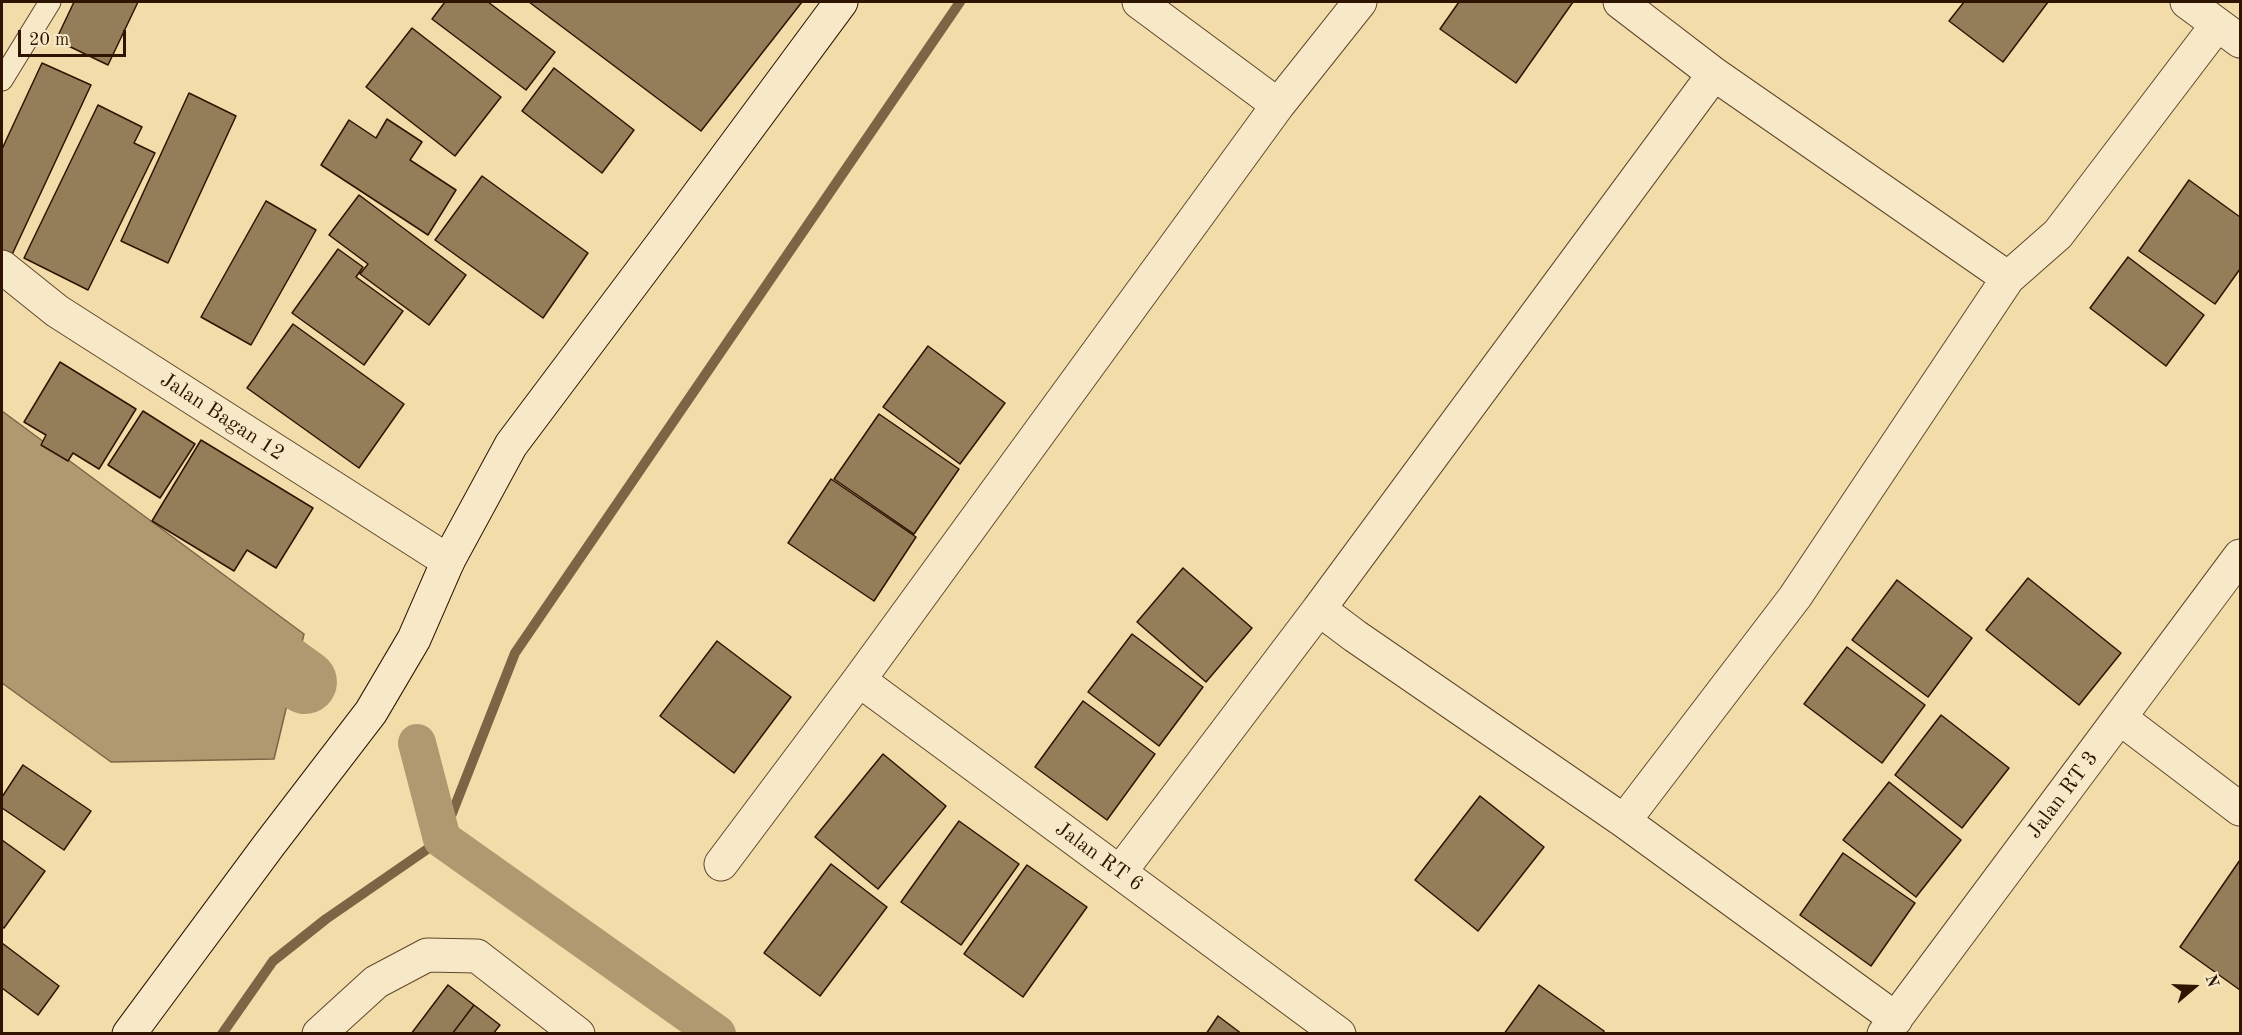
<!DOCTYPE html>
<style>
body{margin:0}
#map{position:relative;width:2242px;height:1035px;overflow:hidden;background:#f2ddaa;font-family:"Old Standard TT",serif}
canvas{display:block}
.frame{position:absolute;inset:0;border:3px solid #2f1402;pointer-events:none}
.north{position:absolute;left:2164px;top:957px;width:60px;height:60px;-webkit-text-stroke:4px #f7e9c8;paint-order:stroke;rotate:71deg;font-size:16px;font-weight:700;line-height:24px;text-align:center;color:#2f1402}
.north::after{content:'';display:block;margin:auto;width:21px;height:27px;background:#2f1402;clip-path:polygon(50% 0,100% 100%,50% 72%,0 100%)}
.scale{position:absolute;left:18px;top:30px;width:108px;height:27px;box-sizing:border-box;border:3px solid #2f1402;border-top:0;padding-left:8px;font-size:18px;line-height:21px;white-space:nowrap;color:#2f1402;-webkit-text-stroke:4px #f7e9c8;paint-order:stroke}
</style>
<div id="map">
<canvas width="2242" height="1035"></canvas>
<div class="frame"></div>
<div class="north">N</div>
<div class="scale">20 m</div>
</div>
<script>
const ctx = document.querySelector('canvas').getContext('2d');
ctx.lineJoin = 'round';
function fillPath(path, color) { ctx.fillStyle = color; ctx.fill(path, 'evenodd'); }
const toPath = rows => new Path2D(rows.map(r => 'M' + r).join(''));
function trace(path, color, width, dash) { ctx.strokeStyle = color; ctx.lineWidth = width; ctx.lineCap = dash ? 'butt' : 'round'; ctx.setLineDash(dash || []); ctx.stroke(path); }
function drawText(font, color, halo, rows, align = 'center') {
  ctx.font = font + ' "Old Standard TT",serif'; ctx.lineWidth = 6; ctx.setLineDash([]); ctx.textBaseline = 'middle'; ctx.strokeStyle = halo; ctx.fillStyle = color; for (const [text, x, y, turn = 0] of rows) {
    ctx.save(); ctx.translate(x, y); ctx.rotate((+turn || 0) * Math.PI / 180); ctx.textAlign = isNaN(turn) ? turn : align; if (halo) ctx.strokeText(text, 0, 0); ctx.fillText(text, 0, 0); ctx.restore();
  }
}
const water = toPath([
 [2,411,304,634,274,759,111,762,2,683,2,411]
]);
const stream = toPath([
 [222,1034,273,961,326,919,442,839,515,653,960,2]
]);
const canal = toPath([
 [417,743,442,839,717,1034]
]);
const river = toPath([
 [222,622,305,682]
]);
const building = toPath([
 [74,2,138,2,108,65,56,40,74,2],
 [445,2,488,2,555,52,526,90,432,19,445,2],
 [529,2,802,2,701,131,529,2],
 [1459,2,1573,2,1516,83,1440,29,1459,2],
 [1964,2,2048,2,2003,62,1949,21,1964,2],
 [412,28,501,97,455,156,366,87,412,28],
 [42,63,91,85,10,259,2,255,2,149,42,63],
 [554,68,634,130,602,173,522,111,554,68],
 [189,93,236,116,168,263,121,241,189,93],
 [98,105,142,127,134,143,155,153,88,290,24,258,98,105],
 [387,119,422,142,410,160,456,190,428,235,321,165,349,120,376,138,387,119],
 [482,176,588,253,543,318,435,240,482,176],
 [2189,180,2240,217,2240,269,2215,304,2139,251,2189,180],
 [359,195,466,275,429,325,360,274,368,264,329,235,359,195],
 [266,201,316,230,251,345,201,317,266,201],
 [338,249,363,267,356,277,403,311,364,365,292,313,338,249],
 [2128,257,2204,315,2166,366,2090,308,2128,257],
 [293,324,404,404,359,468,247,388,293,324],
 [928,346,1005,403,960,464,883,407,928,346],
 [60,362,136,409,99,469,73,453,68,461,41,445,46,435,24,422,60,362],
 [143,411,195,444,160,498,108,465,143,411],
 [879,414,959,469,914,534,834,479,879,414],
 [201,440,313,508,276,568,247,550,234,571,152,521,201,440],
 [831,479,916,537,874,601,788,543,831,479],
 [1183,568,1252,628,1206,682,1137,622,1183,568],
 [2028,578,2121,653,2079,705,1986,630,2028,578],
 [1897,580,1972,638,1928,697,1852,640,1897,580],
 [1132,634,1203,687,1159,746,1088,692,1132,634],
 [717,641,791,697,734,773,660,716,717,641],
 [1847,647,1925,705,1882,763,1804,704,1847,647],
 [1083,701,1155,754,1107,820,1035,767,1083,701],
 [1941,715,2009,768,1962,828,1895,775,1941,715],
 [883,754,946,806,878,889,815,837,883,754],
 [23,765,91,811,64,850,2,808,2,797,23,765],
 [1889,782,1961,840,1916,897,1843,840,1889,782],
 [1480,796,1544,847,1478,931,1415,880,1480,796],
 [959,821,1019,864,961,945,901,902,959,821],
 [2,840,45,871,4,928,2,927,2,840],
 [1843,853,1915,903,1871,966,1800,915,1843,853],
 [2240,860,2240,990,2180,947,2240,860],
 [831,864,887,907,820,996,764,953,831,864],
 [1027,865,1087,907,1023,997,964,954,1027,865],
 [2,943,59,986,38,1015,2,988,2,943],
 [448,985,474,1005,452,1034,411,1034,448,985],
 [1539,985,1604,1031,1603,1034,1504,1034,1539,985],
 [474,1005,500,1025,493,1034,452,1034,474,1005],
 [1218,1016,1242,1034,1206,1034,1218,1016]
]);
const lane = toPath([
 [2,80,50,2]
]);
const street = toPath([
 [1139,2,1278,105],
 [1620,2,1714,74,2008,278,2058,234,2217,25],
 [2187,2,2240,41],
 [2,267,57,311,448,561],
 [859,680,1339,1034],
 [2120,718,2240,809],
 [1624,821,1355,636,1319,609,1714,74],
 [721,864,859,680,1278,105,1360,2],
 [1120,872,1319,609],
 [1896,1019,1624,821,1795,597,2008,278],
 [319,1034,376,982,427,955,477,956,578,1034],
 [1884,1034,2240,556]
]);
const secondary = toPath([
 [129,1034,269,845,371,712,414,639,448,561,511,445,674,228,841,2]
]);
const streetNames = [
 ["Jalan Bagan 12",222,417,33],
 ["Jalan RT 3",2063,795,-53],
 ["Jalan RT 6",1099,857,36]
];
fillPath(water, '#b09971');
trace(water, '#7c6445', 1.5);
trace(stream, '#7c6445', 10);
trace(canal, '#b09971', 38);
trace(river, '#b09971', 64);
fillPath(building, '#947d59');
trace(building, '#2f1402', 1.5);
trace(lane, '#60462c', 23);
trace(street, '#60462c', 35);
trace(secondary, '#2f1402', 35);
trace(lane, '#f7e9c8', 21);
trace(street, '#f7e9c8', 33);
trace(secondary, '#f7e9c8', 33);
drawText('21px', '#2f1402', '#f7e9c8', streetNames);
</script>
